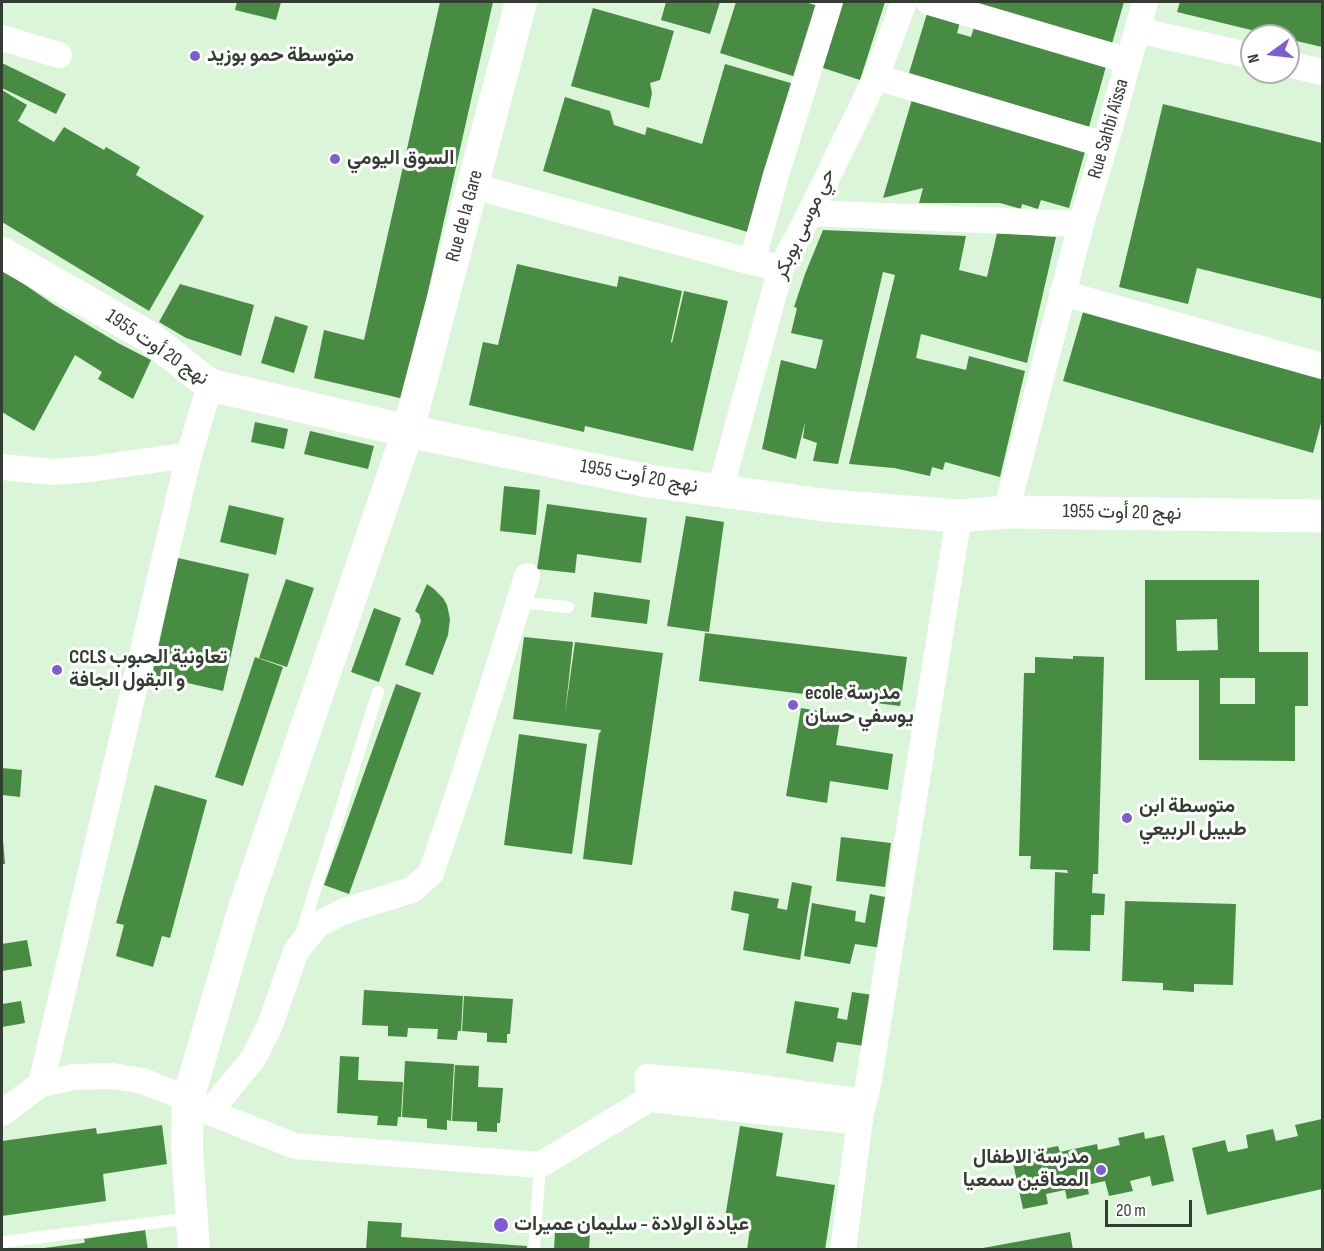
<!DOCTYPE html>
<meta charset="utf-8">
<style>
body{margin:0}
#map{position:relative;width:1324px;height:1251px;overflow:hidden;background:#daf5d7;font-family:"Sofia Sans Condensed",sans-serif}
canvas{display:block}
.frame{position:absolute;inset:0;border:3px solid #333d32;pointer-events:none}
.north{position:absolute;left:1240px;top:24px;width:60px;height:60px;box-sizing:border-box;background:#fff;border:2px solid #adb1ad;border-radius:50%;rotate:255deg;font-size:16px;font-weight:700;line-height:24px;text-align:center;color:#333d32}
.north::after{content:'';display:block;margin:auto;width:21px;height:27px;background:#7d5cd6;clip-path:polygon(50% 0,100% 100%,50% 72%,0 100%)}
.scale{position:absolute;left:1105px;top:1200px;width:87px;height:27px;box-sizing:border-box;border:3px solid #333d32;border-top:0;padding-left:8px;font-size:18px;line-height:21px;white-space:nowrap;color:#333d32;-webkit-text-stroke:4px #fff;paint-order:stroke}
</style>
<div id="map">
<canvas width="1324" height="1251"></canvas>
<div class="frame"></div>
<div class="north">N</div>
<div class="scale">20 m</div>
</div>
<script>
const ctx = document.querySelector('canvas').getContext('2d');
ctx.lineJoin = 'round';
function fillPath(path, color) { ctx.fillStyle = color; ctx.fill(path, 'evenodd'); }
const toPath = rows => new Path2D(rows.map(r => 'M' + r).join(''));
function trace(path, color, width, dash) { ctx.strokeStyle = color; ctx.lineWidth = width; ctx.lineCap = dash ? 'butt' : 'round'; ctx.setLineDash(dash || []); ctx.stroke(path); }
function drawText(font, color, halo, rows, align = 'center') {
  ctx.font = font + ' "Sofia Sans Condensed",Vazirmatn,sans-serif'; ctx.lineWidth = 6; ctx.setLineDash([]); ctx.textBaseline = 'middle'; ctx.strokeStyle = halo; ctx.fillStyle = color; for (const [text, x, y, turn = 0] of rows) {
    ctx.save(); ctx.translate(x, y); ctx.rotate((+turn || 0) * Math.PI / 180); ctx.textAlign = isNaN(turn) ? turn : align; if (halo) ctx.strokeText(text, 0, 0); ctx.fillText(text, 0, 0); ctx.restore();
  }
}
const building = toPath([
 [237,2,281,2,276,20,235,10],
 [440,2,493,2,404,399,314,378,324,330,364,340],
 [666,2,720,2,710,34,661,20],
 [736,2,805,2,818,6,796,77,720,53],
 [838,2,885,2,860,80,817,66],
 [960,2,1124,2,1111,47],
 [1180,2,1322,2,1322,47,1288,39,1288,36,1276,36,1177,12],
 [593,8,674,31,660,80,650,83,652,93,649,108,571,86],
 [928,10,961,19,957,33,971,37,975,24,1107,63,1089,127,909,73],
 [2,63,66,94,56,114,2,88],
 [725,64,794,84,751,233,543,171,565,97,610,111,614,125,645,135,647,127,702,144],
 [2,90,27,105,18,121,54,142,64,127,104,150,106,147,140,167,136,175,204,216,149,311,2,222],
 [913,96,1086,148,1069,208,1041,200,1038,209,1022,204,1021,209,1000,203,919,203,923,188,883,198],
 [1163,104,1322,143,1322,299,1197,268,1188,304,1119,287],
 [823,230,966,236,959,270,987,277,997,233,1056,237,1027,363,921,334,916,358,966,370,969,356,1025,371,1000,477,945,462,943,470,932,467,930,476,894,468,849,464,895,275,883,272,838,464,813,461,817,443,803,438,805,422,796,459,762,449,781,360,816,369,823,340,791,333,797,308,794,307,805,274],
 [517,264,617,287,619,276,682,291,671,342,672,343,684,291,728,301,693,451,585,426,584,432,469,405,483,342,498,345],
 [2,269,53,304,118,343,151,360,133,399,98,379,102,372,75,355,34,431,2,412],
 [180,284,254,305,241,356,186,338,159,322],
 [1086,302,1322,373,1322,419,1313,453,1063,381],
 [275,316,308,326,294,373,261,363],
 [255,422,288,429,284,449,251,442],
 [310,431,374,446,368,469,304,454],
 [504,486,540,490,536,535,500,531],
 [547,504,647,518,641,563,577,554,575,573,537,569],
 [229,505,284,518,276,555,220,542],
 [686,516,724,522,709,632,667,626],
 [178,558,249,574,223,691,152,675],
 [286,579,314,588,287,667,259,658],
 [1145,580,1259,580,1259,652,1308,652,1308,706,1295,706,1295,761,1199,760,1199,680,1145,680],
 [1217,619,1218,650,1177,651,1176,620],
 [1220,678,1255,678,1255,704,1220,704],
 [427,584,434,589,443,598,447,605,450,619,448,635,433,675,405,665,421,621,419,614,415,611],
 [594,592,650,600,647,624,591,617],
 [374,608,401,618,379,682,351,672],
 [705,633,907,657,900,706,699,681],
 [524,637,573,642,565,714,575,642,663,653,632,865,583,859,593,776,599,733,600,733,601,730,513,719],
 [1073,656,1104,657,1098,874,1093,874,1092,893,1105,894,1104,915,1091,915,1090,951,1053,950,1055,872,1068,873,1067,870,1030,869,1031,856,1019,856,1024,673,1035,673,1035,657,1073,659],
 [255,657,283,667,243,786,215,777],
 [396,684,421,693,349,894,324,885],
 [801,708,841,715,836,745,893,754,888,790,830,781,827,803,786,796],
 [519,734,587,744,572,854,504,845],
 [2,768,22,770,20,797,2,795],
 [155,785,207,800,170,938,162,936,153,967,116,956,124,925,116,923],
 [841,837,891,843,885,887,836,881],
 [2,840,3,840,5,864,2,864],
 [792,882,812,886,800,960,743,950,749,914,731,910,734,891,779,899,777,908,787,910],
 [870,894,890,898,882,948,855,944,850,964,804,956,812,903,856,911,855,921,865,923],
 [1125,901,1236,904,1233,985,1194,984,1194,992,1163,990,1163,983,1122,981],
 [27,940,32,966,2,971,2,944],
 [364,990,463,996,461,1031,458,1031,457,1040,437,1039,438,1029,408,1028,407,1037,388,1036,388,1026,362,1025],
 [852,992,873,995,864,1046,837,1042,833,1062,786,1053,795,1001,839,1008,837,1018,847,1020],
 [464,996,513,999,510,1034,507,1034,507,1043,487,1042,487,1033,462,1031],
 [21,1001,25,1023,2,1027,2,1004],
 [340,1056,359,1057,358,1080,403,1082,401,1117,398,1117,397,1126,377,1125,378,1116,337,1113],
 [405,1061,454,1064,451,1121,447,1120,447,1130,427,1128,427,1119,402,1117],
 [455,1065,479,1066,478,1087,503,1088,500,1123,497,1123,497,1132,477,1131,477,1122,452,1121],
 [1322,1119,1322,1189,1207,1215,1192,1148,1225,1140,1228,1152,1248,1148,1246,1135,1273,1129,1276,1141,1298,1136,1295,1125],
 [162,1125,167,1164,103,1174,106,1201,2,1216,2,1141,96,1128,97,1134],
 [740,1126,783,1133,776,1176,835,1185,825,1250,747,1250,750,1228,724,1224],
 [1144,1132,1145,1139,1164,1135,1174,1181,1152,1186,1150,1176,1130,1181,1133,1191,1109,1196,1105,1181,1087,1185,1089,1194,1067,1199,1065,1190,1046,1194,1048,1204,1023,1209,1013,1163,1035,1158,1033,1151,1058,1146,1060,1152,1097,1144,1098,1150,1120,1145,1118,1138],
 [368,1221,402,1223,401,1237,527,1246,527,1250,366,1250],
 [145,1230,148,1250,44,1250,44,1248,83,1243,85,1242,84,1239],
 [555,1232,590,1234,589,1250,554,1250],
 [1070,1232,1073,1250,983,1250,983,1248]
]);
const service = toPath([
 [518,602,568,607],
 [301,934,378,692],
 [2,1242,175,1220],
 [534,1250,540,1165]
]);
const minor = toPath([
 [929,2,1129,61],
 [1137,30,1252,56],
 [2,38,59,55],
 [1288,64,1322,72],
 [876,77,1105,145],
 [473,186,752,262,781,268],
 [810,213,1081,224],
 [752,262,776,175,830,2],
 [1062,293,1322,366],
 [2,467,52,472,91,469,189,455],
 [720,490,781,268,810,213,876,77,904,2],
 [1006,512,1081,224,1105,145,1145,2],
 [41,1084,189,455,210,385],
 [649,1099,647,1077,723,1083,864,1102],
 [209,1112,253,1059,270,1025,296,951,317,925,344,911,412,890,431,873,462,782,527,576],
 [2,1113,41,1084,74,1077,112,1076,143,1081,188,1099,209,1112,295,1146,540,1165,649,1099,860,1122],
 [843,1250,861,1112,868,1086,959,516]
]);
const tertiary = toPath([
 [2,253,149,337,210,385],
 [194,1250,187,1149,188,1099,244,908,408,431,521,2]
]);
const secondary = toPath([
 [210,385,408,431,648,481,832,506,959,516,1006,512,1322,516]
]);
const markers = [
 [195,56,6,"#7d5cd6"],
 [335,159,6,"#7d5cd6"],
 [57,670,6,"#7d5cd6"],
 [793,705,6,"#7d5cd6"],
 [1127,818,6,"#7d5cd6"],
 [1101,1170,6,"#7d5cd6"],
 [501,1225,8,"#7d5cd6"]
];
const poiNames = [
 ["متوسطة حمو بوزيد",207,56],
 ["السوق اليومي",347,159],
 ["CCLS تعاونية الحبوب",69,658],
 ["و البقول الجافة",69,681],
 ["ecole مدرسة",805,694],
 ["يوسفي حسان",805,717],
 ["متوسطة ابن",1139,807],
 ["طبيبل الربيعي",1139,830],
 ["مدرسة الاطفال",1089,1158,"right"],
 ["المعاقين سمعيا",1089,1181,"right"],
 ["عيادة الولادة - سليمان عميرات",514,1225]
];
const streetNames = [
 ["Rue Sahbi Aïssa",1109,129,-74],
 ["Rue de la Gare",465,216,-75],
 ["حي موسى بوبكر",805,224,-65],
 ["نهج 20 أوت 1955",157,348,34],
 ["نهج 20 أوت 1955",639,477,10],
 ["نهج 20 أوت 1955",1122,513,1]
];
fillPath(building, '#488c44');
trace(service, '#fff', 12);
trace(minor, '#fff', 26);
trace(tertiary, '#fff', 32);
trace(secondary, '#fff', 33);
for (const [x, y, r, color] of markers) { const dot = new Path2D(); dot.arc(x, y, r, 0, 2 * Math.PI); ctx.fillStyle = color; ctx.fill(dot); trace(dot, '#fff', 2); }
drawText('bold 20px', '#333d32', '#fff', poiNames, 'left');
drawText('20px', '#333d32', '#fff', streetNames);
</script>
